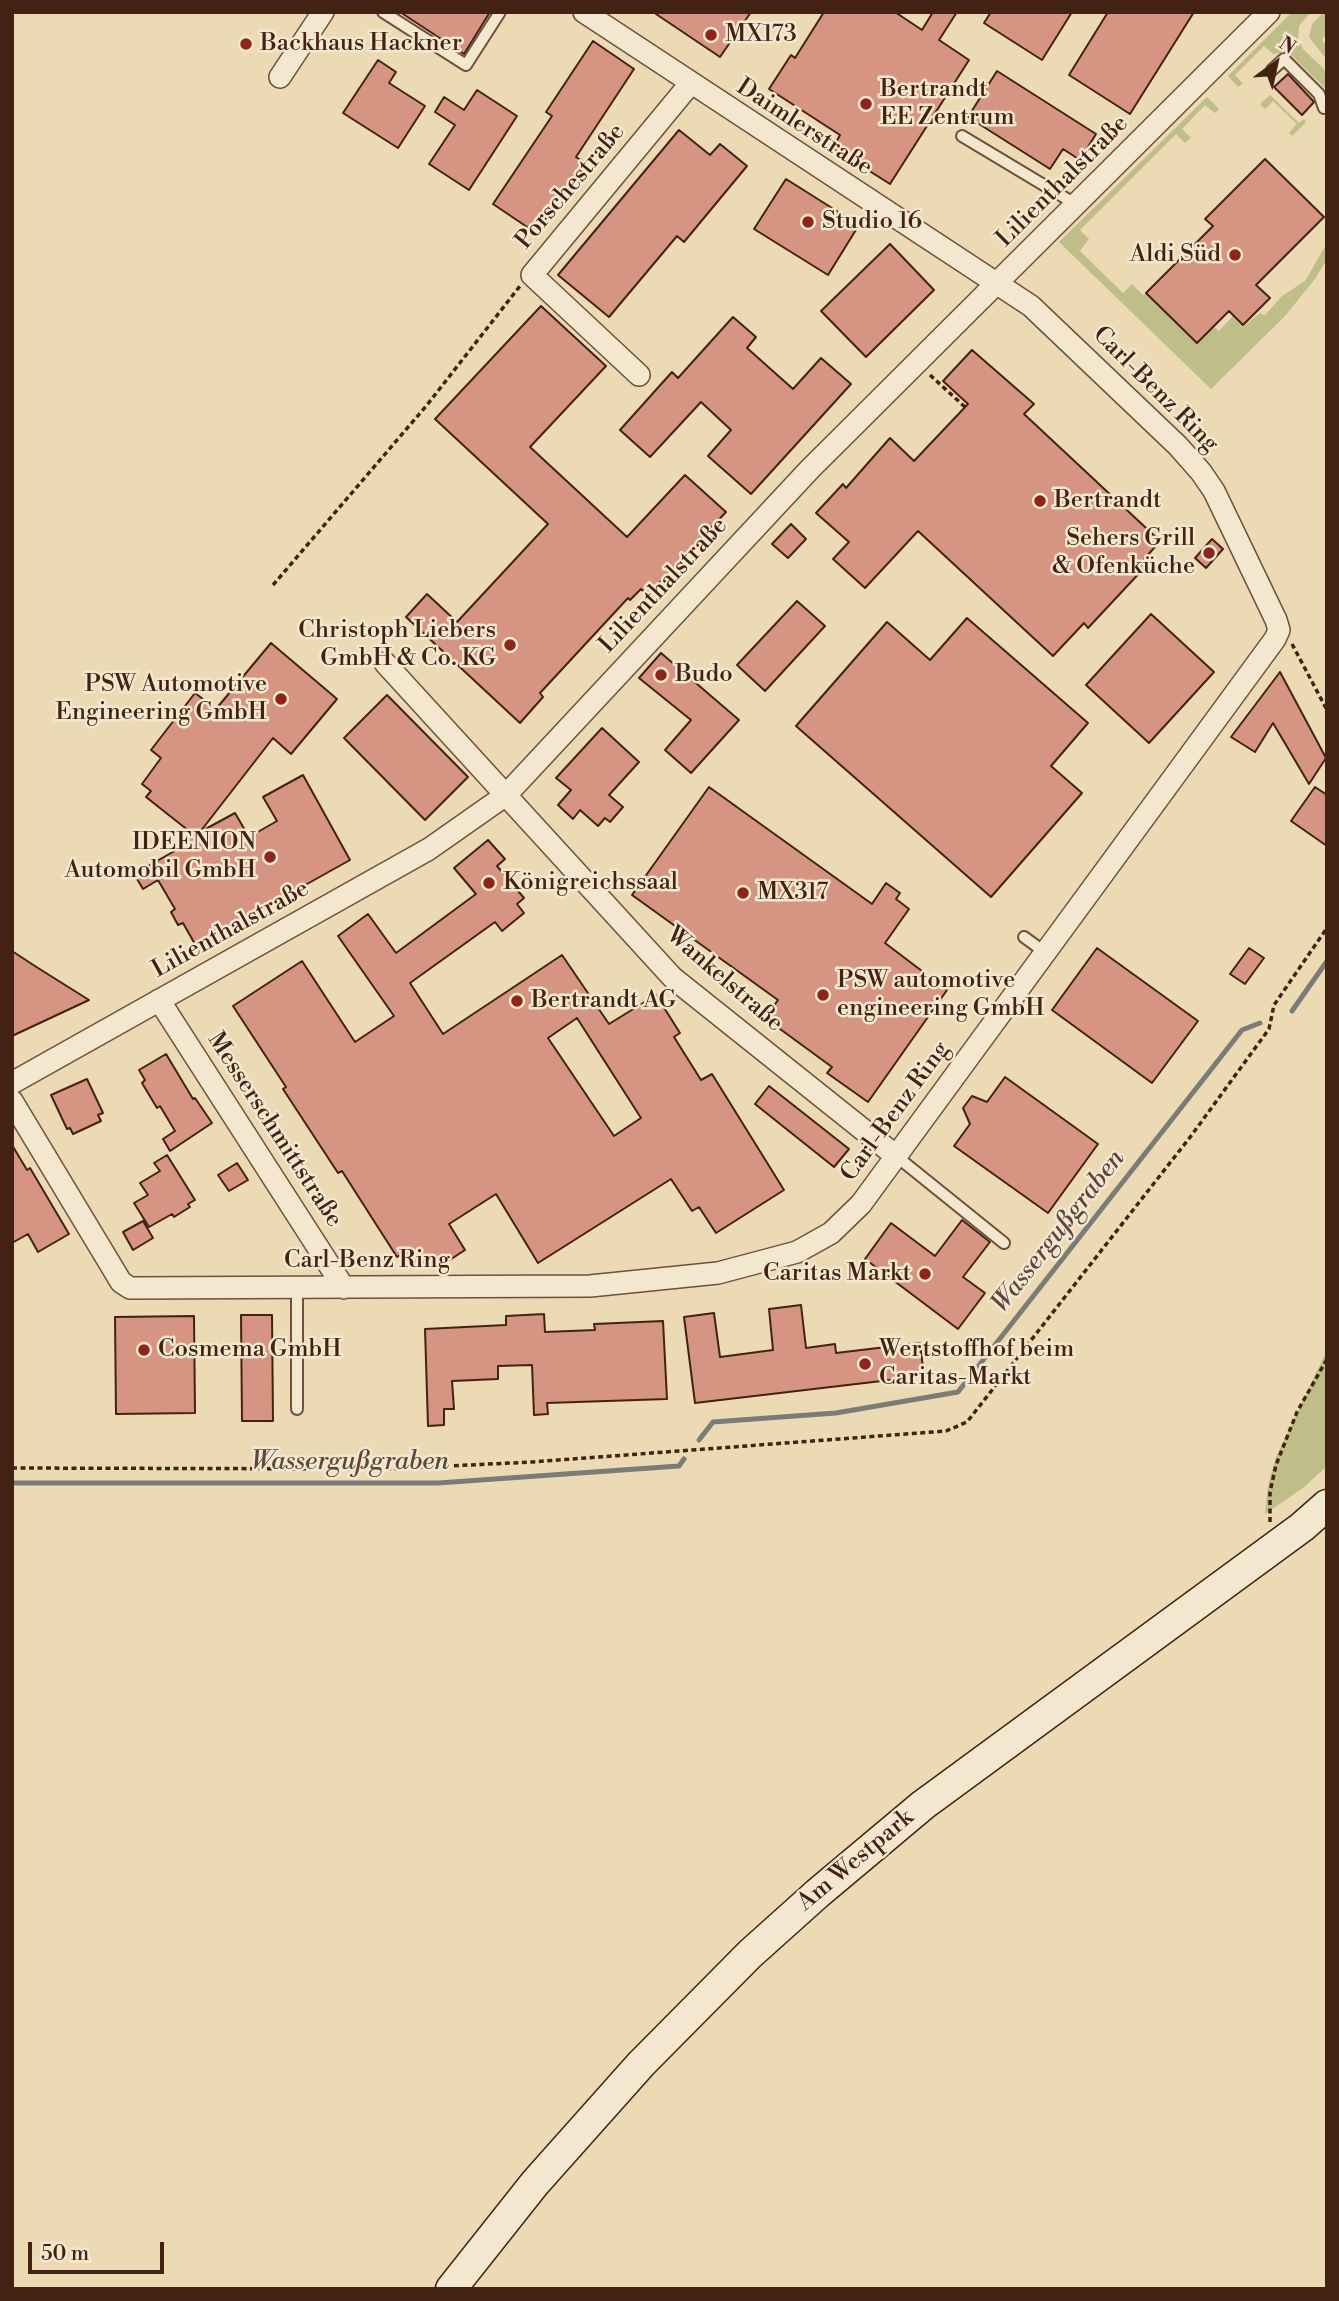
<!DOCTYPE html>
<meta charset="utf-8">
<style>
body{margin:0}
#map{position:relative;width:1339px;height:2301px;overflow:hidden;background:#ecdab5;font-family:"Libre Bodoni",serif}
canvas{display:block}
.frame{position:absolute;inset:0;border:14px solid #442213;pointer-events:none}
.north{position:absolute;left:1241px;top:28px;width:70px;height:70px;-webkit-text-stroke:5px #f3e7cf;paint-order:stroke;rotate:33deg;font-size:19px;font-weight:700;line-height:28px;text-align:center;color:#442213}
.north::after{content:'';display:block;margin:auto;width:24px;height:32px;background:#442213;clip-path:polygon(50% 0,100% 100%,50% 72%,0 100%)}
.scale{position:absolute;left:28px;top:2242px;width:136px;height:32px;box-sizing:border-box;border:4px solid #442213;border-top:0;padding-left:9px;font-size:21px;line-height:24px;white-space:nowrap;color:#442213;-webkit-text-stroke:5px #f3e7cf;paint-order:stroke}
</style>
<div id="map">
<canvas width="1339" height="2301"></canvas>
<div class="frame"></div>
<div class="north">N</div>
<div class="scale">50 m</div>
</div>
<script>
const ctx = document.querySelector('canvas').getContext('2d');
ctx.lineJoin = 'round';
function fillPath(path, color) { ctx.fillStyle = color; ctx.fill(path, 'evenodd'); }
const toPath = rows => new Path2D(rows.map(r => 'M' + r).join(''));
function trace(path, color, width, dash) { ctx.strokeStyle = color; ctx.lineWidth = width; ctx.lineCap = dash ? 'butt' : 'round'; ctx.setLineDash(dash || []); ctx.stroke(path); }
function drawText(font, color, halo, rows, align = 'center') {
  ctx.font = font + ' "Libre Bodoni",serif'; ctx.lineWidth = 5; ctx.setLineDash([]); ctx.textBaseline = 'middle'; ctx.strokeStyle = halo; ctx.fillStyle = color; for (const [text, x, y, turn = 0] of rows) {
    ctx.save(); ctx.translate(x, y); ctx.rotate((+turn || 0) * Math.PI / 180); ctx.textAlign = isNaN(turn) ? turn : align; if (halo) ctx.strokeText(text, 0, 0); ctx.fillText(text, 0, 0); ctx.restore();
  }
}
const green = toPath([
 [1292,12,1311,12,1299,26,1298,38,1303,49,1327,72,1327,90,1288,52,1273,54,1264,46,1235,75,1243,84,1238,87,1228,76],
 [1324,12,1327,12,1327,32,1322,40,1327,47,1327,60,1309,37,1312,24],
 [1270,95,1299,123,1304,119,1306,122,1292,136,1289,133,1297,124,1273,101,1265,109,1260,104],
 [1207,97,1219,109,1215,113,1205,105,1182,129,1191,138,1185,143,1176,134,1080,230,1089,239,1080,251,1123,293,1132,284,1143,295,1146,293,1197,343,1213,326,1219,331,1233,316,1243,327,1260,313,1265,315,1282,296,1305,281,1327,243,1327,259,1315,279,1285,316,1211,389,1059,242],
 [1327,1350,1327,1466,1303,1488,1265,1514,1268,1485,1276,1457]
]);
const stream = toPath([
 [1292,1011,1327,961],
 [699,1440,713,1422,836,1413,958,1392,1242,1030,1260,1023],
 [12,1483,438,1483,679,1466,684,1459]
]);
const building = toPath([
 [400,12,490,12,464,54,400,12],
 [653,12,751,12,720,57,653,12],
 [824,12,895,12,922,30,933,12,957,12,939,40,969,60,890,184,833,148,840,135,769,89,791,55,795,58,824,12],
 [991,12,1072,12,1042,60,984,23,991,12],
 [1108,12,1194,12,1130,114,1069,75,1108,12],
 [593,41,634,69,576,157,584,162,536,233,493,204,552,116,546,112,593,41],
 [378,60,396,72,389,83,425,106,398,148,343,113,378,60],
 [997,71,1096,134,1080,160,1063,149,1050,169,968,117,997,71],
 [1288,74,1314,102,1302,115,1274,87,1288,74],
 [477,90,517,116,469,190,429,164,455,125,435,112,444,97,464,110,477,90],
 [679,130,710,155,720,144,747,166,684,242,677,236,609,317,558,275,679,130],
 [1265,159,1324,217,1256,285,1270,298,1243,325,1229,311,1197,343,1146,293,1213,226,1205,219,1265,159],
 [786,179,859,225,828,275,754,229,786,179],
 [890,244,934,290,866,357,821,311,890,244],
 [541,306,606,366,530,447,627,537,685,475,726,512,648,595,641,589,630,600,628,598,540,693,543,697,520,723,406,617,427,594,457,622,548,524,435,419,541,306],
 [733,317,756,337,747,348,793,389,821,358,851,384,751,494,708,456,731,430,701,402,650,457,620,430,672,372,678,378,733,317],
 [972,350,1034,404,1024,414,1160,541,1141,563,1145,567,1088,628,1084,623,1053,656,918,531,865,588,833,559,849,542,816,513,843,484,846,488,890,438,914,461,968,404,943,381,972,350],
 [791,524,806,539,788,558,772,544,791,524],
 [1212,539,1223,549,1206,568,1195,558,1212,539],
 [797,601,825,626,765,691,737,665,797,601],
 [1151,614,1214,672,1149,743,1086,685,1151,614],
 [967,618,1088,723,1051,766,1082,793,991,897,796,726,887,622,930,660,967,618],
 [271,643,337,699,291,754,273,738,200,832,235,813,249,837,277,821,263,797,303,775,350,860,196,946,183,923,178,925,171,912,175,909,158,880,143,889,134,874,178,849,176,846,194,835,146,797,151,791,142,784,161,758,151,750,195,693,216,709,271,643],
 [661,653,739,720,691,773,665,750,691,720,639,678,661,653],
 [1280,672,1326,758,1309,784,1273,723,1255,752,1231,737,1280,672],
 [387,695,468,777,425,820,344,738,387,695],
 [602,728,639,762,609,795,623,807,610,822,605,818,598,826,580,810,573,819,558,805,571,790,556,778,602,728],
 [709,787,872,904,886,883,900,893,896,899,909,909,885,943,947,990,868,1102,827,1073,832,1067,765,1018,778,1000,632,895,709,787],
 [1315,787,1327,795,1327,846,1291,821,1315,787],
 [488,840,505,859,497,866,524,898,517,904,524,913,502,931,495,922,410,983,443,1034,562,955,609,1024,656,995,680,1033,674,1037,701,1080,712,1074,784,1190,716,1233,699,1207,692,1211,671,1179,538,1263,496,1194,449,1224,465,1250,445,1263,412,1262,406,1251,397,1257,342,1171,338,1173,283,1089,286,1087,233,1006,302,961,355,1042,394,1016,338,936,368,914,396,953,476,894,454,868,488,840],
 [577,1018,641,1118,614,1136,548,1038,577,1018],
 [1097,948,1198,1021,1152,1083,1052,1010,1097,948],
 [1249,948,1264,958,1245,984,1230,974,1249,948],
 [12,951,38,968,89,1000,12,1036,12,951],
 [166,1054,193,1099,195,1098,212,1123,170,1151,163,1139,175,1131,160,1106,157,1108,142,1083,145,1080,139,1070,166,1054],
 [1005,1077,1098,1144,1048,1213,954,1146,970,1124,963,1108,972,1096,987,1102,1005,1077],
 [87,1079,103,1113,98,1115,101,1121,73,1134,70,1128,67,1129,51,1095,87,1079],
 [769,1086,849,1149,834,1167,755,1104,769,1086],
 [12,1145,27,1170,30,1168,69,1234,38,1252,28,1234,12,1243,12,1145],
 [167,1155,195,1200,188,1204,190,1207,174,1217,172,1214,149,1227,134,1203,148,1195,140,1183,160,1171,154,1163,167,1155],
 [237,1163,248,1180,229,1191,218,1175,237,1163],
 [962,1220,990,1242,963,1277,985,1293,958,1329,865,1259,891,1223,935,1256,962,1220],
 [143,1221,153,1238,133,1250,123,1232,143,1221],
 [801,1305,806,1348,835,1344,836,1353,920,1343,924,1376,695,1403,684,1317,714,1313,720,1357,773,1350,769,1309,801,1305],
 [544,1314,545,1332,595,1330,594,1324,663,1321,667,1399,547,1403,548,1414,534,1415,532,1365,498,1366,498,1379,452,1381,454,1409,444,1409,444,1425,428,1426,425,1329,506,1325,506,1316,544,1314],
 [241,1315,272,1315,273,1421,242,1421,241,1315],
 [194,1316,195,1413,116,1414,115,1317,194,1316]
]);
const path = toPath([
 [930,375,965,407],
 [273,585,427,405,520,286],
 [1292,644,1327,710],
 [12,1468,384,1469,532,1462,946,1431,967,1422,1191,1136,1269,1029,1274,1005,1327,928],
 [1270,1522,1270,1492,1276,1465,1297,1412,1327,1359]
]);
const lane = toPath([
 [383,12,466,65,500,12],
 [1272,70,1284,59,1319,94,1324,108],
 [962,136,1077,205],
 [1024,937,1046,953],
 [896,1156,1004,1243],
 [297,1409,297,1288]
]);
const street = toPath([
 [280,77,323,12],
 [639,375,532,275,690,84],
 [385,663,673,978,896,1156],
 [159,1000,344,1288],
 [12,1083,429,849,506,795,810,469,1269,12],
 [12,1101,121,1282,130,1288,590,1286,718,1273,797,1252,831,1233,861,1204,1275,639,1279,630,1276,620,1214,491,1201,472,1178,446,1031,306,584,12]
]);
const secondary = toPath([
 [451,2289,535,2183,641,2064,750,1954,818,1893,923,1805,1302,1527,1327,1505]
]);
const markers = [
 [711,35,7,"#8f2418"],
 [246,44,7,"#8f2418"],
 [866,104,7,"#8f2418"],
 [808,222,7,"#8f2418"],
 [1235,255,7,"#8f2418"],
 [1040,501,7,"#8f2418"],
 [1209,553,7,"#8f2418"],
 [510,645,7,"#8f2418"],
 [661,675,7,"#8f2418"],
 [281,699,7,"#8f2418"],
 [270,857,7,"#8f2418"],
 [489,883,7,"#8f2418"],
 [743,893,7,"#8f2418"],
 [823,995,7,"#8f2418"],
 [517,1001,7,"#8f2418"],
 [925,1274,7,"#8f2418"],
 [144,1350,7,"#8f2418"],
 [865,1364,7,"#8f2418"]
];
const poiNames = [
 ["MX173",725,35],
 ["Backhaus Hackner",260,44],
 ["Bertrandt",880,90],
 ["EE Zentrum",880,118],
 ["Studio 16",822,222],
 ["Aldi Süd",1221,255,"right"],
 ["Bertrandt",1054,501],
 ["Sehers Grill",1195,539,"right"],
 ["& Ofenküche",1195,567,"right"],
 ["Christoph Liebers",496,631,"right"],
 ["GmbH & Co. KG",496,659,"right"],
 ["Budo",675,675],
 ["PSW Automotive",267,685,"right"],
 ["Engineering GmbH",267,713,"right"],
 ["IDEENION",256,843,"right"],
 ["Automobil GmbH",256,871,"right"],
 ["Königreichssaal",503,883],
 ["MX317",757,893],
 ["PSW automotive",837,981],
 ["engineering GmbH",837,1009],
 ["Bertrandt AG",531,1001],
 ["Caritas Markt",911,1274,"right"],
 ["Cosmema GmbH",158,1350],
 ["Wertstoffhof beim",879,1350],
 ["Caritas-Markt",879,1378]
];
const streetNames = [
 ["Daimlerstraße",804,128,33],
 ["Lilienthalstraße",1063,182,-45],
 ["Porschestraße",571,187,-50],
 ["Carl-Benz Ring",1155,390,45],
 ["Lilienthalstraße",664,586,-47],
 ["Lilienthalstraße",231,930,-29],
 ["Wankelstraße",724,980,41],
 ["Carl-Benz Ring",896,1112,-54],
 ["Messerschmittstraße",274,1130,57],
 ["Carl-Benz Ring",367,1261],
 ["Am Westpark",856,1861,-40]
];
const waterNames = [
 ["Wassergußgraben",1059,1232,-52],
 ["Wassergußgraben",350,1463]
];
fillPath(green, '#bfbd88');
trace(stream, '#7b7b77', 5);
fillPath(building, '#d69582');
trace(building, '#442213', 2);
trace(lane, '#6e503c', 14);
trace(street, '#6e503c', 24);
trace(secondary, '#442213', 33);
trace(path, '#442213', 3.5, [5, 3.5]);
trace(lane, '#f3e7cf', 10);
trace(street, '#f3e7cf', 21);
trace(secondary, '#f3e7cf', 30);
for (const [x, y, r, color] of markers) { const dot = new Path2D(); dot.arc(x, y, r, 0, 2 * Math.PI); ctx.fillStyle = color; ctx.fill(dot); trace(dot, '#f3e7cf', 2.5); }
drawText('24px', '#442213', '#f3e7cf', poiNames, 'left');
drawText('24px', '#442213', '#f3e7cf', streetNames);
drawText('italic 26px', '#5b473d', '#f3e7cf', waterNames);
</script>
